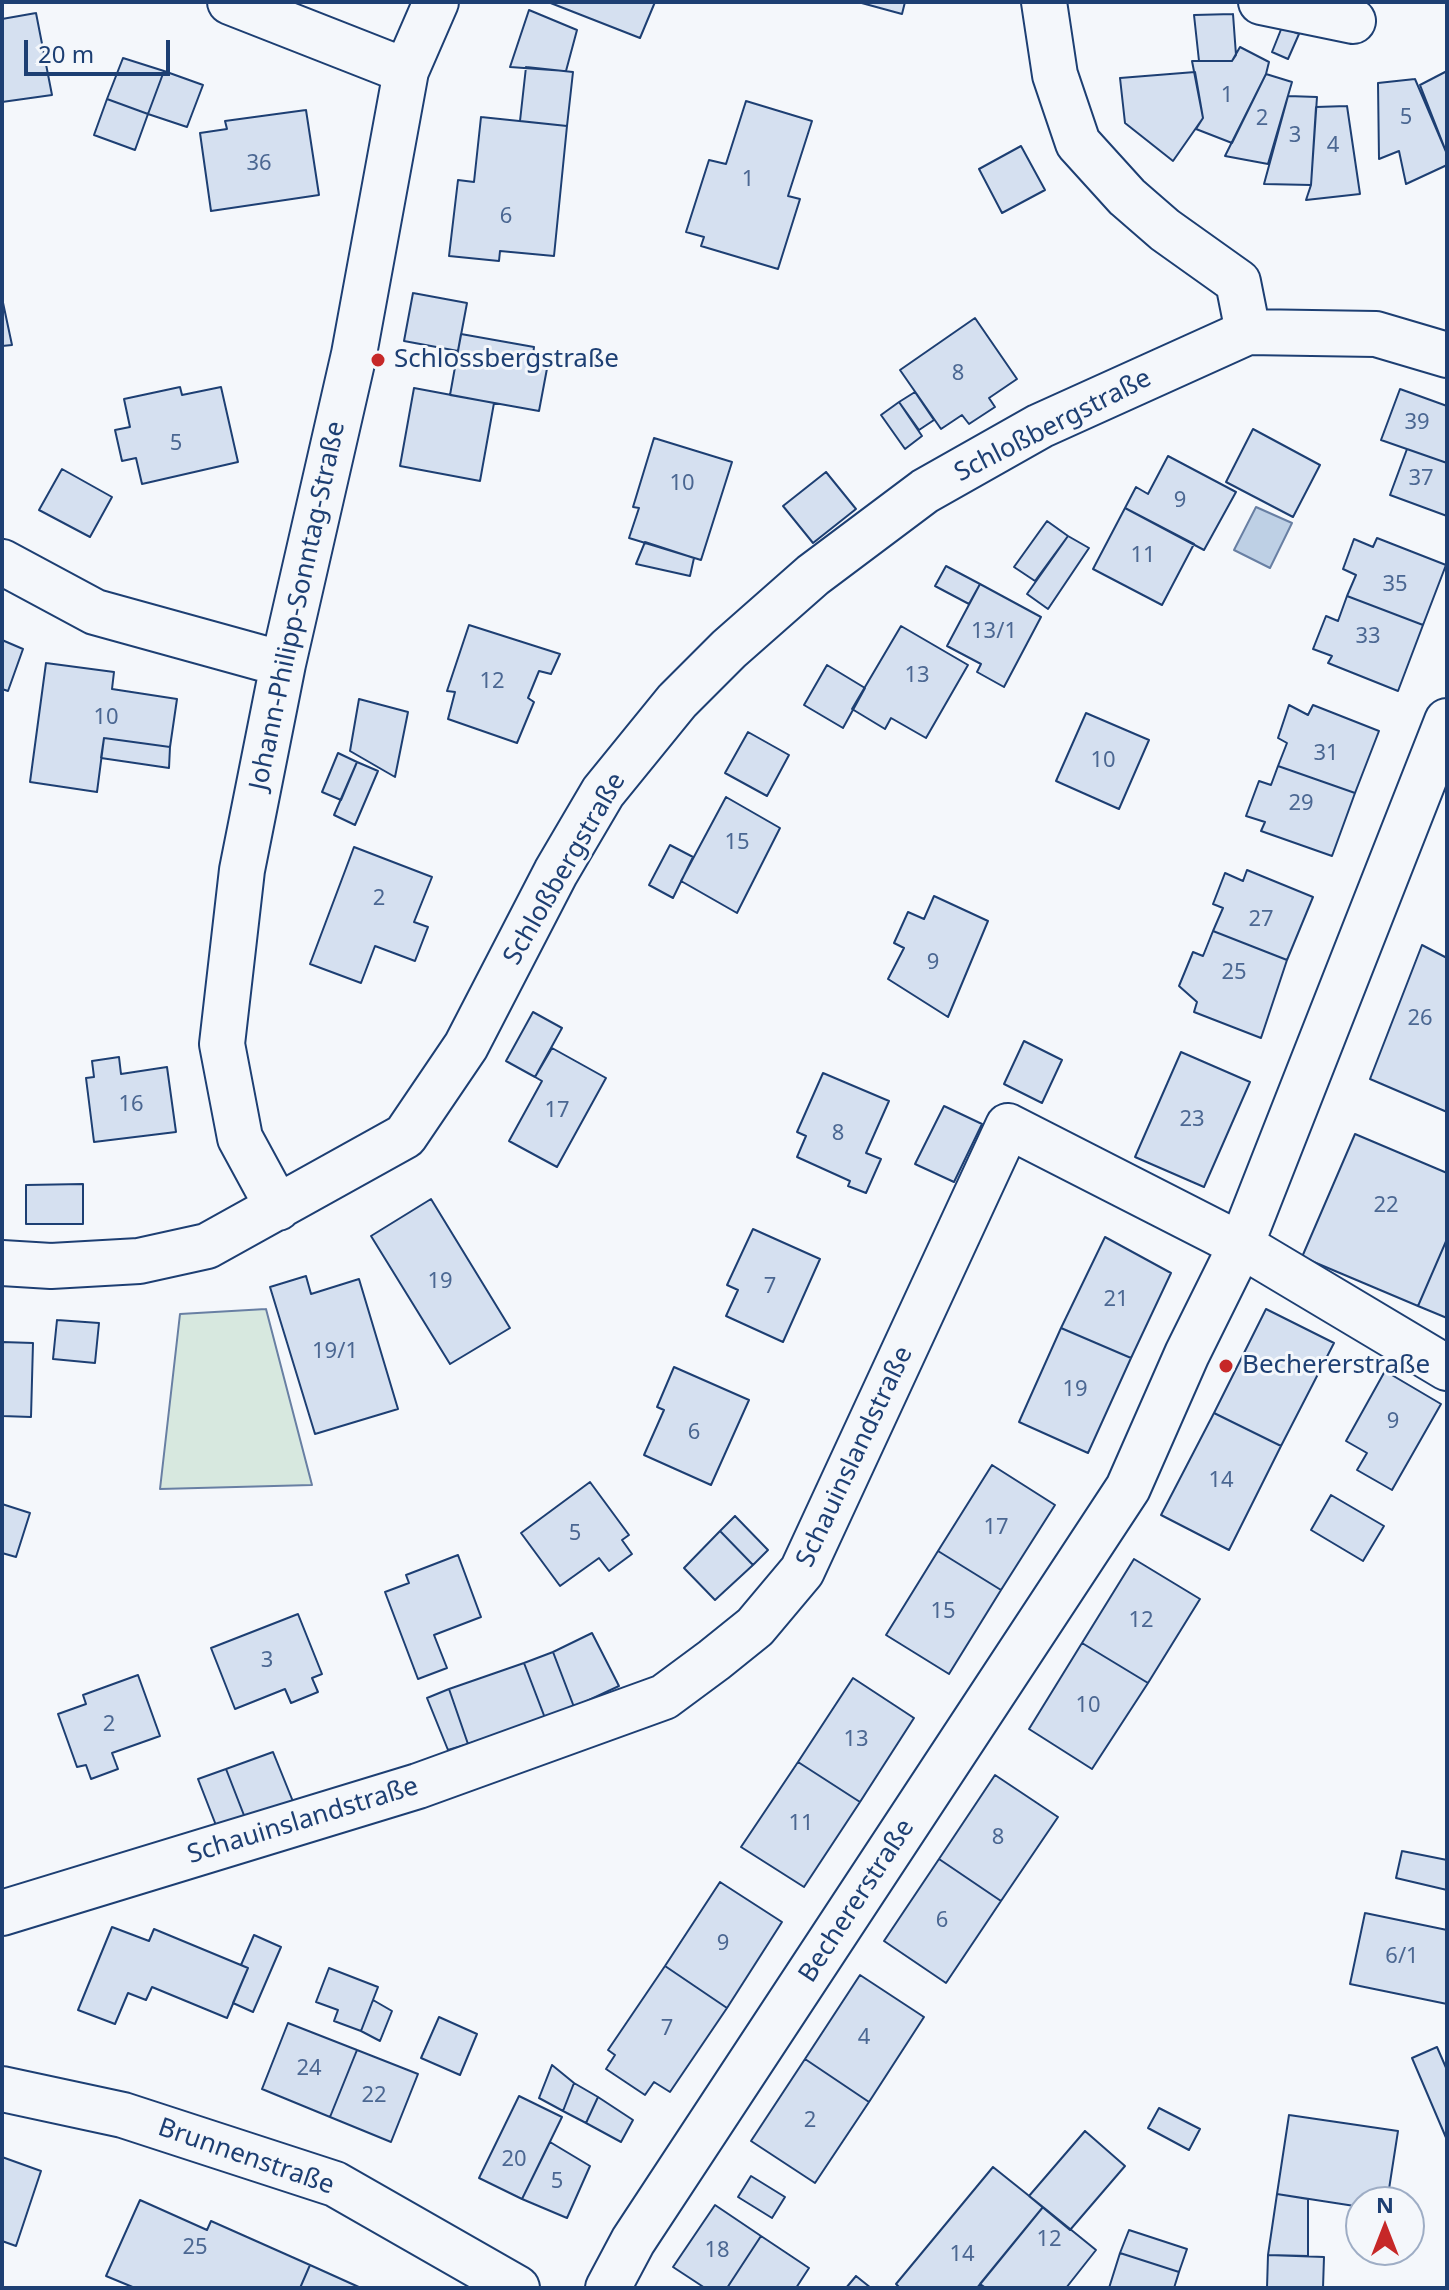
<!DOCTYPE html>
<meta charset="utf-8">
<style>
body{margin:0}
#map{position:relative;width:1449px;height:2290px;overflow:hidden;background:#f4f7fb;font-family:"Noto Sans",sans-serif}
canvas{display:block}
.frame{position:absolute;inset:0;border:4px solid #1d3f73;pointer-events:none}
.north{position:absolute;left:1345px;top:2186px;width:80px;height:80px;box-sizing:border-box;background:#f4f7fb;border:2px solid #9eadc5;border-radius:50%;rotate:0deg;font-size:22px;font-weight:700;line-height:32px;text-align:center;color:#1d3f73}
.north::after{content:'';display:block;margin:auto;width:28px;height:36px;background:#c62828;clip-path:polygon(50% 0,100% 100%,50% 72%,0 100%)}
.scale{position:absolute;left:24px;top:40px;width:146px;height:36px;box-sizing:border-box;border:4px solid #1d3f73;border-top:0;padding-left:10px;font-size:24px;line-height:28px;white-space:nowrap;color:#1d3f73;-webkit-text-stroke:6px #f4f7fb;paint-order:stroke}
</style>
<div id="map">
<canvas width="1449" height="2290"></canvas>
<div class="frame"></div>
<div class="north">N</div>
<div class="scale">20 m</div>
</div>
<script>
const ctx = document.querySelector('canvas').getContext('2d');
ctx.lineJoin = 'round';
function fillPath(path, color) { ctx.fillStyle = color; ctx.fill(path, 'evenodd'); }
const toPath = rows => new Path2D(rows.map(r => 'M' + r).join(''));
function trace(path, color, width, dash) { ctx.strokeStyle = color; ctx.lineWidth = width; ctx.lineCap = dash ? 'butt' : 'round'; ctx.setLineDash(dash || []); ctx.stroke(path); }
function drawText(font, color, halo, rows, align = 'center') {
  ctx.font = font + ' "Noto Sans",sans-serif'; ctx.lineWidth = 6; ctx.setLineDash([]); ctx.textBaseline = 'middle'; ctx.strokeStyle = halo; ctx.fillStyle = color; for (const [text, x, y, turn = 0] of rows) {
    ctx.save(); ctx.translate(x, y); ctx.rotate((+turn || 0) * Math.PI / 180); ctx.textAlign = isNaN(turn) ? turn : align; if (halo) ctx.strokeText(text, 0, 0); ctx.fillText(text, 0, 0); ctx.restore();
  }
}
const green = toPath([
 [266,1309,312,1485,160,1489,180,1314,266,1309]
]);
const water = toPath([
 [1256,507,1292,523,1270,568,1234,550,1256,507]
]);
const building = toPath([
 [548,2,655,2,640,38,548,2],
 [858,2,905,2,902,14,858,2],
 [529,10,577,30,566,71,510,67,529,10],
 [36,13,52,95,2,102,2,19,36,13],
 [1233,14,1236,55,1232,61,1199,61,1194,15,1233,14],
 [1282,27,1299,34,1288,59,1272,52,1282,27],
 [1240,47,1269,62,1266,74,1232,143,1196,129,1203,118,1192,61,1232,61,1240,47],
 [123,58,164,71,148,114,107,99,123,58],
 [526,67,573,72,567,126,520,121,526,67],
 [164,71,203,85,187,127,148,114,164,71],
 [1447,71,1447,154,1420,85,1447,71],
 [1195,72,1203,118,1173,161,1125,123,1120,78,1195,72],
 [1266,74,1292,82,1268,164,1225,156,1266,74],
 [1415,79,1447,154,1447,165,1406,184,1399,151,1379,159,1378,83,1415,79],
 [1288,96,1317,97,1311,185,1264,184,1288,96],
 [107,99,148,114,135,150,94,135,107,99],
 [746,101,812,121,788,196,800,199,778,269,701,246,704,237,686,232,709,160,726,164,746,101],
 [1347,106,1360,194,1306,200,1311,185,1316,107,1347,106],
 [306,110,319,195,211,211,200,133,227,129,225,121,306,110],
 [481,117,567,126,554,256,500,251,499,261,449,256,458,180,474,182,481,117],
 [1021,146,1045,190,1002,213,979,169,1021,146],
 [413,293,467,303,458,351,404,341,413,293],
 [2,298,12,345,2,346,2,298],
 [975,318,1017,379,989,398,995,407,969,424,962,415,941,429,900,370,975,318],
 [461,334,534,347,533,355,549,358,539,411,450,395,461,334],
 [180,387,182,395,221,387,238,462,142,484,136,458,122,461,115,430,130,427,124,399,180,387],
 [414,388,494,403,480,481,400,466,414,388],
 [1400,389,1447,406,1447,463,1381,440,1400,389],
 [915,392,934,420,919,430,899,402,915,392],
 [899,402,922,436,905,449,881,415,899,402],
 [1253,429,1320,465,1293,517,1226,482,1253,429],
 [654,438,732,462,701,560,629,538,639,508,633,507,654,438],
 [1407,449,1447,463,1447,516,1390,495,1407,449],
 [1168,456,1236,492,1204,550,1125,508,1136,487,1148,494,1168,456],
 [62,469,112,497,90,537,39,510,62,469],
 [826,472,856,509,813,543,783,506,826,472],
 [1125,508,1194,544,1162,605,1093,569,1125,508],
 [1047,521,1068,536,1035,581,1014,567,1047,521],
 [1068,536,1089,548,1048,609,1027,594,1068,536],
 [1377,538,1446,565,1423,625,1347,596,1356,575,1343,569,1354,539,1373,547,1377,538],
 [645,542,694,558,690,576,636,564,645,542],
 [946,566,980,584,969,604,935,586,946,566],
 [980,584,1041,617,1004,687,977,672,981,664,947,646,980,584],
 [1347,596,1423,625,1398,691,1328,663,1332,656,1313,649,1326,616,1338,621,1347,596],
 [469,625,560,654,551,674,539,671,528,698,534,702,517,743,448,719,455,692,447,691,469,625],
 [901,626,968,665,926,738,891,718,885,729,852,709,901,626],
 [2,640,23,649,8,691,2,689,2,640],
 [46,663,114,672,112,689,177,699,170,747,104,738,97,792,30,782,46,663],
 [827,665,865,688,843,728,804,705,827,665],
 [359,699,408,712,395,777,350,751,359,699],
 [1289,705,1308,715,1313,705,1379,731,1355,793,1278,766,1287,743,1278,738,1289,705],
 [1086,713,1149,740,1119,809,1056,781,1086,713],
 [748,732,789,755,767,796,725,773,748,732],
 [104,738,170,747,169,768,101,758,104,738],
 [338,753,357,762,341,800,322,792,338,753],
 [357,762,378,771,355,825,334,815,357,762],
 [1278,766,1355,793,1332,856,1261,831,1265,822,1246,816,1259,781,1271,785,1278,766],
 [726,797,780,828,737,913,681,881,726,797],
 [670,845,693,857,673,898,649,885,670,845],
 [354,847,432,877,414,922,428,927,415,961,375,946,361,983,310,964,354,847],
 [1247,870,1313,897,1287,960,1213,931,1223,908,1213,904,1225,873,1243,881,1247,870],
 [934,896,988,921,948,1017,888,979,904,948,894,943,908,912,924,919,934,896],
 [1213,931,1287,960,1261,1038,1194,1012,1197,1002,1179,986,1193,952,1203,956,1213,931],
 [1422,945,1447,958,1447,1112,1370,1079,1422,945],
 [533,1012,562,1028,535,1077,506,1061,533,1012],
 [1024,1041,1062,1060,1042,1103,1004,1084,1024,1041],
 [552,1048,606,1078,557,1167,509,1141,542,1081,535,1077,552,1048],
 [1181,1052,1250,1082,1204,1187,1135,1157,1181,1052],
 [119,1057,121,1074,167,1067,176,1132,94,1142,86,1078,94,1077,92,1061,119,1057],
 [823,1073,889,1101,866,1153,881,1159,866,1193,848,1186,850,1181,797,1157,806,1136,797,1132,823,1073],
 [944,1106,982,1124,954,1182,915,1164,944,1106],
 [1355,1134,1447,1173,1447,1239,1418,1306,1302,1257,1355,1134],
 [83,1184,83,1224,26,1224,26,1185,83,1184],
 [431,1199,510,1328,450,1364,371,1236,431,1199],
 [753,1229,820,1259,783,1342,726,1316,738,1290,727,1285,753,1229],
 [1105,1237,1171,1273,1131,1358,1061,1328,1105,1237],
 [1447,1239,1447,1318,1418,1306,1447,1239],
 [306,1276,311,1294,359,1279,398,1409,315,1434,270,1287,306,1276],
 [1266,1309,1334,1343,1281,1446,1214,1413,1266,1309],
 [57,1320,99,1323,95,1363,53,1359,57,1320],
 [1061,1328,1131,1358,1088,1453,1019,1422,1061,1328],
 [2,1342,33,1343,31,1417,2,1416,2,1342],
 [674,1367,749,1400,711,1485,644,1455,664,1410,657,1407,674,1367],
 [1385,1371,1441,1404,1392,1490,1357,1470,1367,1453,1346,1441,1385,1371],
 [1214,1413,1281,1446,1229,1550,1161,1515,1214,1413],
 [992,1465,1055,1505,1001,1590,938,1551,992,1465],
 [590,1482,629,1535,622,1540,632,1554,609,1571,599,1558,560,1586,521,1533,590,1482],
 [1331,1495,1384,1526,1363,1561,1311,1530,1331,1495],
 [2,1504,30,1513,16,1557,2,1553,2,1504],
 [735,1516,768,1550,753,1565,720,1531,735,1516],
 [720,1531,753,1565,715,1600,684,1568,720,1531],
 [938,1551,1001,1590,949,1674,886,1635,938,1551],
 [458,1555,481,1617,434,1635,447,1668,418,1679,385,1592,409,1583,406,1575,458,1555],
 [1134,1559,1200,1599,1148,1683,1082,1643,1134,1559],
 [298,1614,322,1674,312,1678,318,1692,291,1703,285,1689,235,1709,211,1648,298,1614],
 [592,1633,619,1686,574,1707,553,1652,592,1633],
 [1082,1643,1148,1683,1092,1769,1029,1729,1082,1643],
 [553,1652,574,1707,545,1718,524,1663,553,1652],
 [524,1663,545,1718,468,1744,449,1689,524,1663],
 [138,1675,160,1736,112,1753,118,1769,91,1779,86,1765,77,1767,58,1714,86,1704,83,1695,138,1675],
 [853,1678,914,1718,860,1802,798,1762,853,1678],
 [449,1689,468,1744,448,1750,427,1698,449,1689],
 [273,1752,294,1804,247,1823,226,1769,273,1752],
 [798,1762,860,1802,804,1887,741,1847,798,1762],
 [226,1769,247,1823,219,1833,198,1779,226,1769],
 [995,1775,1058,1817,1001,1901,939,1859,995,1775],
 [1402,1851,1447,1860,1447,1890,1396,1878,1402,1851],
 [939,1859,1001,1901,946,1983,884,1941,939,1859],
 [720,1882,782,1922,727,2008,665,1966,720,1882],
 [1365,1913,1447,1930,1447,2004,1350,1984,1365,1913],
 [112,1927,149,1941,154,1929,248,1968,227,2018,152,1987,146,2000,128,1993,115,2024,78,2010,112,1927],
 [254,1935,281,1947,253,2012,233,2003,248,1968,241,1965,254,1935],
 [665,1966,727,2008,670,2092,654,2082,645,2095,606,2069,615,2055,608,2050,665,1966],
 [329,1968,378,1987,361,2031,334,2021,338,2010,316,2002,329,1968],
 [860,1975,924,2017,869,2102,805,2059,860,1975],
 [373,2000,392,2011,380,2041,361,2031,373,2000],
 [439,2017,477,2034,460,2075,421,2058,439,2017],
 [288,2023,357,2050,330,2117,262,2089,288,2023],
 [1437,2047,1447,2070,1447,2140,1412,2058,1437,2047],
 [357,2050,418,2074,391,2142,330,2117,357,2050],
 [805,2059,869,2102,815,2183,751,2141,805,2059],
 [552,2065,574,2083,563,2111,539,2098,552,2065],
 [574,2083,598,2097,586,2123,563,2111,574,2083],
 [519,2096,562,2117,522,2199,479,2178,519,2096],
 [598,2097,633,2120,621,2142,586,2123,598,2097],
 [1159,2108,1200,2129,1189,2150,1148,2128,1159,2108],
 [1289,2115,1398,2131,1387,2202,1361,2202,1361,2207,1277,2194,1289,2115],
 [1085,2131,1125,2166,1070,2230,1029,2196,1085,2131],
 [550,2142,590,2166,567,2218,522,2199,550,2142],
 [2,2157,41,2171,16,2246,2,2241,2,2157],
 [993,2167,1043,2207,977,2288,900,2288,896,2284,993,2167],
 [751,2176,785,2197,772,2218,738,2197,751,2176],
 [1277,2194,1308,2199,1308,2256,1268,2255,1277,2194],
 [140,2200,207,2230,211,2221,310,2265,300,2288,135,2288,106,2276,140,2200],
 [715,2205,761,2236,727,2288,705,2288,673,2267,715,2205],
 [1043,2207,1096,2250,1066,2288,986,2288,980,2284,1043,2207],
 [1129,2230,1187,2249,1179,2272,1120,2253,1129,2230],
 [761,2236,809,2268,796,2288,727,2288,761,2236],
 [1120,2253,1179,2272,1174,2288,1109,2288,1120,2253],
 [1268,2255,1324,2257,1323,2288,1267,2288,1268,2255],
 [310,2265,361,2288,300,2288,310,2265],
 [856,2276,871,2288,846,2288,856,2276]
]);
const street = toPath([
 [230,2,406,71],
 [1044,2,1055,75,1078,143,1127,197,1165,230,1238,282,1248,332],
 [1261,2,1353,21],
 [2,562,95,612,283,664],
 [278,1208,240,1138,222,1044,242,870,283,664,354,354,406,71,436,2],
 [2,1263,51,1266,139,1261,207,1246,405,1136,466,1046,556,872,603,792,677,701,729,649,813,575,925,491,1040,426,1248,332,1376,334,1447,355],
 [2,1913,418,1786,664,1697,714,1660,755,1627,802,1571,1008,1126,1241,1245,1447,1368],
 [2,2089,123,2115,335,2184,517,2288],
 [608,2288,633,2241,1128,1488,1187,1354,1241,1245,1447,721]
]);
const markers = [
 [378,360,8,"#c62828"],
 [1226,1366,8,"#c62828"]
];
const numberNames = [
 ["1",1227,96],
 ["5",1406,118],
 ["2",1262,119],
 ["3",1295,136],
 ["4",1333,146],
 ["36",259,164],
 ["1",748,180],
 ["6",506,217],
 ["8",958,374],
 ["39",1417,423],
 ["5",176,444],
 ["37",1421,479],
 ["10",682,484],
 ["9",1180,501],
 ["11",1143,556],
 ["35",1395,585],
 ["13/1",994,632],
 ["33",1368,637],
 ["13",917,676],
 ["12",492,682],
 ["10",106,718],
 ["31",1326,754],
 ["10",1103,761],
 ["29",1301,804],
 ["15",737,843],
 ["2",379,899],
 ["27",1261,920],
 ["9",933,963],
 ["25",1234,973],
 ["26",1420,1019],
 ["16",131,1105],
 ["17",557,1111],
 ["23",1192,1120],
 ["8",838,1134],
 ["22",1386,1206],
 ["19",440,1282],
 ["7",770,1287],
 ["21",1116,1300],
 ["19/1",335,1352],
 ["19",1075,1390],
 ["9",1393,1422],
 ["6",694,1433],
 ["14",1221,1481],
 ["17",996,1528],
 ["5",575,1534],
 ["15",943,1612],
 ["12",1141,1621],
 ["3",267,1661],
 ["10",1088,1706],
 ["2",109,1725],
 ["13",856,1740],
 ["11",801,1824],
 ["8",998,1838],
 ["6",942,1921],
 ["9",723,1944],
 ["6/1",1402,1957],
 ["7",667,2029],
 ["4",864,2038],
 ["24",309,2069],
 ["22",374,2096],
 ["2",810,2121],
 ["20",514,2160],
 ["5",557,2182],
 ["12",1049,2240],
 ["25",195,2248],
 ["18",717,2251],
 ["14",962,2255]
];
const poiNames = [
 ["Schlossbergstraße",394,360],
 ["Bechererstraße",1242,1366]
];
const streetNames = [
 ["Schloßbergstraße",1053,426,-27],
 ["Johann-Philipp-Sonntag-Straße",298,606,-78],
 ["Schloßbergstraße",565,869,-60],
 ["Schauinslandstraße",855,1457,-65],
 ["Schauinslandstraße",303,1821,-17],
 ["Bechererstraße",857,1901,-57],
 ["Brunnenstraße",246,2157,19]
];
fillPath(green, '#d7e8df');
trace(green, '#687fa3', 2);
fillPath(water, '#bed0e5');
trace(water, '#687fa3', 2);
fillPath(building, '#d5e0f0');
trace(building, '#1d3f73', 2);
trace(street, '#1d3f73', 48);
trace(street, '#f4f7fb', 44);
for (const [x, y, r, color] of markers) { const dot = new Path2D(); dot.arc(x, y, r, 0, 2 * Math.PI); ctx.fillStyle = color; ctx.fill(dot); trace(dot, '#f4f7fb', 3); }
drawText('22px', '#4b6792', null, numberNames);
drawText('26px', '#1d3f73', '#f4f7fb', poiNames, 'left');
drawText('26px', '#1d3f73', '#f4f7fb', streetNames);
</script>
